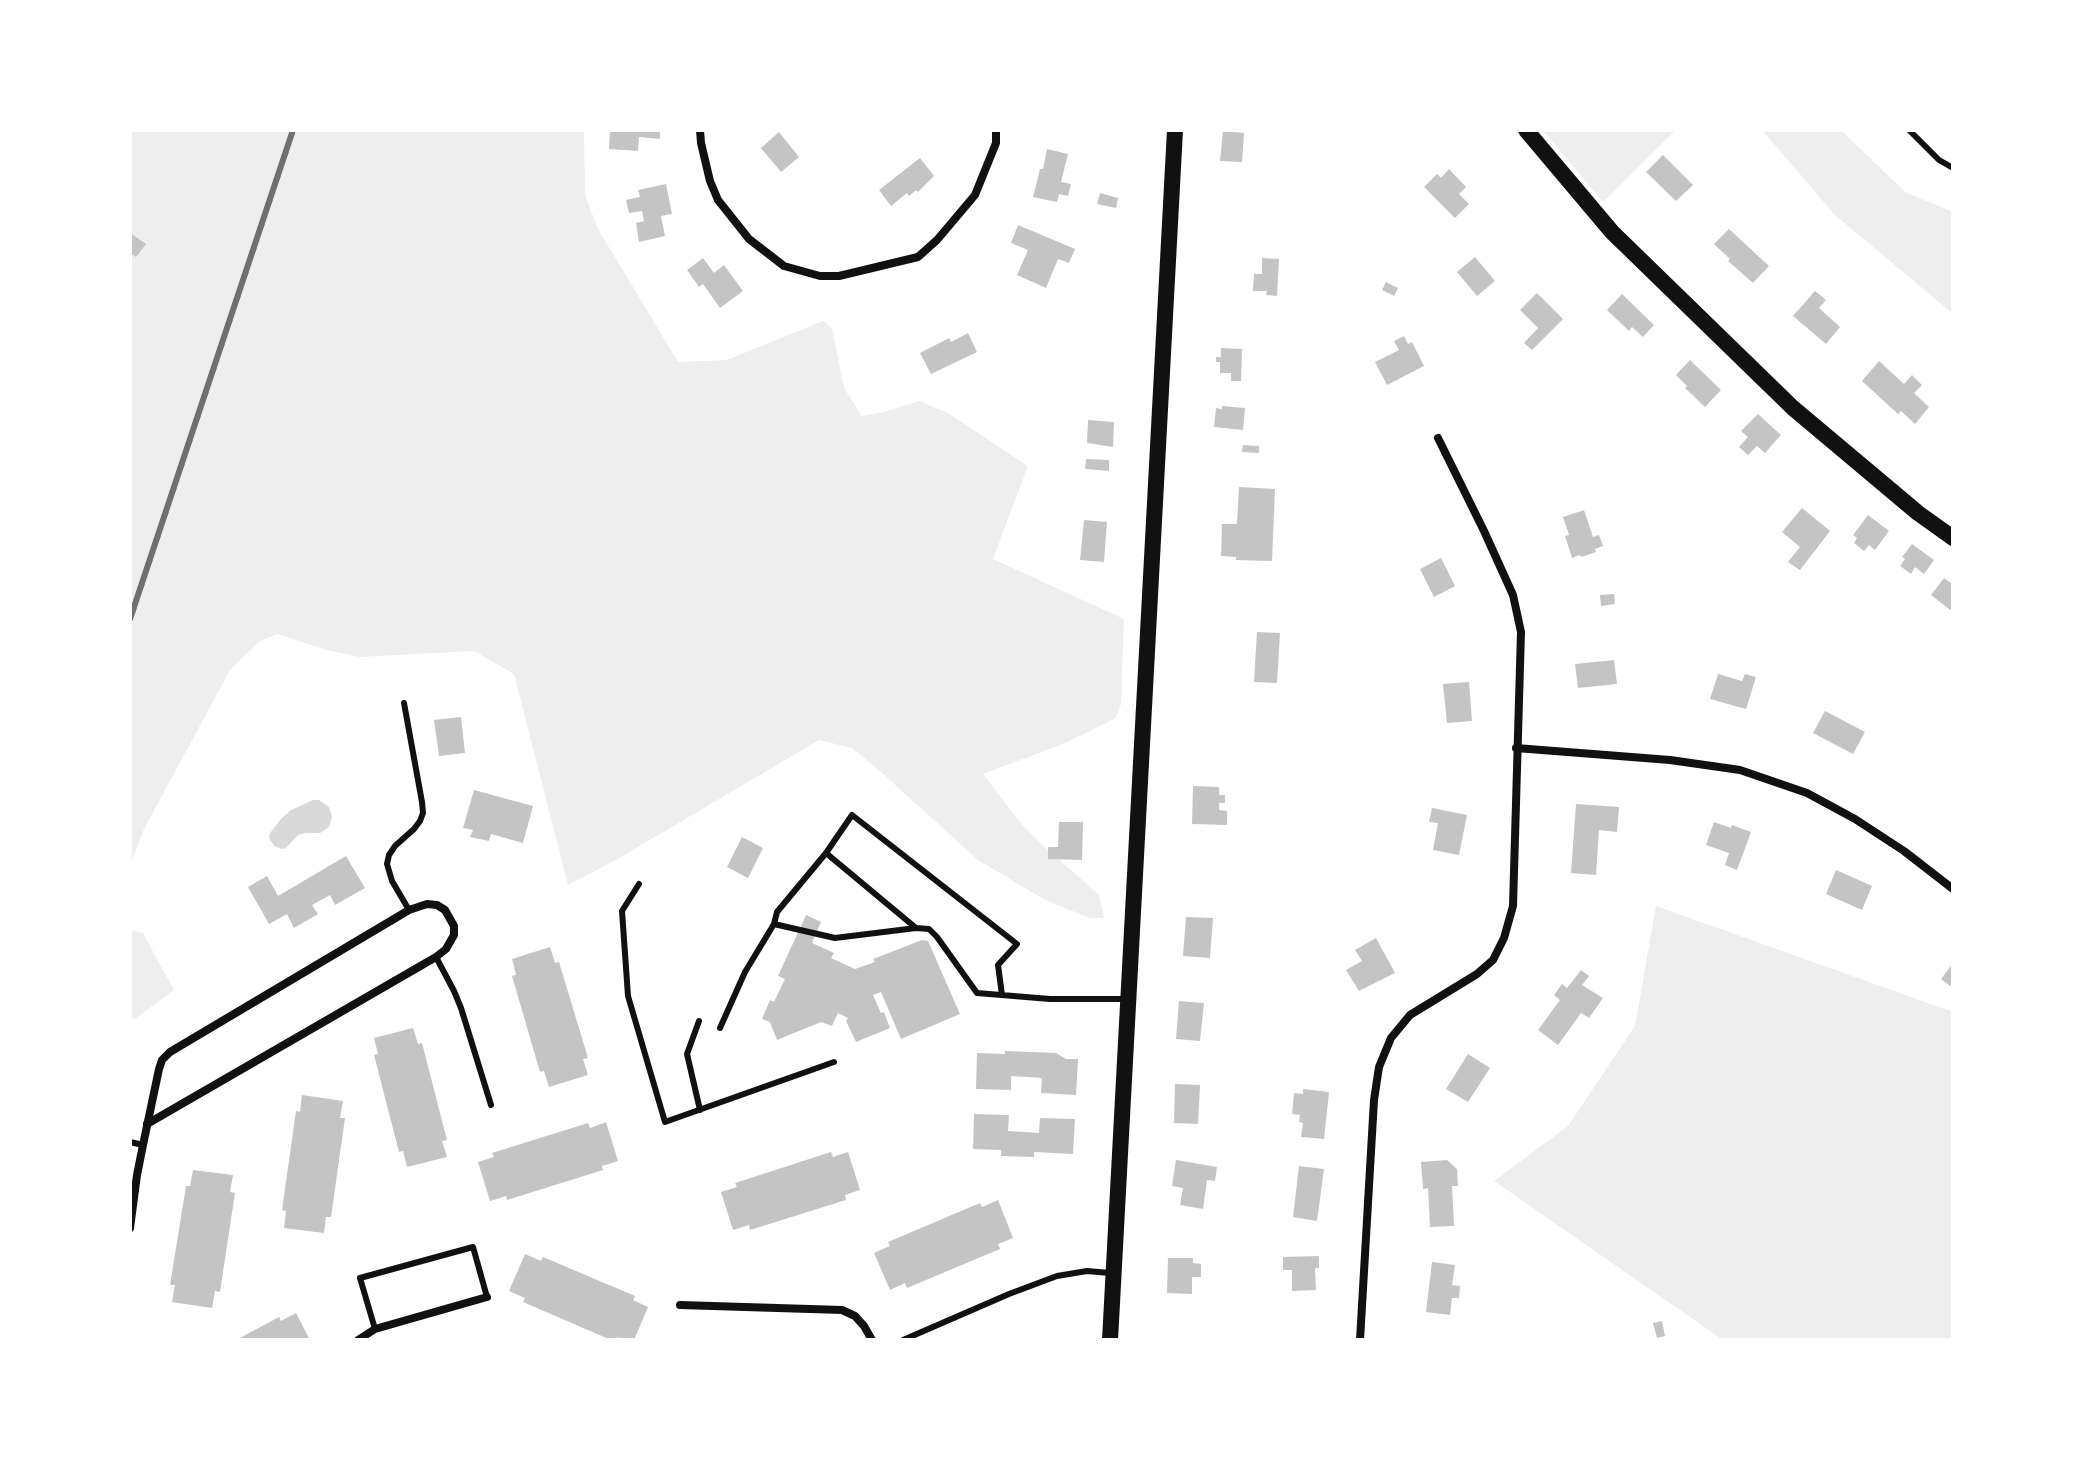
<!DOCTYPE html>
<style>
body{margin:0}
#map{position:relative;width:2083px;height:1470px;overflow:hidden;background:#fff;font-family:Merriweather,serif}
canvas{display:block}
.frame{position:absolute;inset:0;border:132px solid #fff;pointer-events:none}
</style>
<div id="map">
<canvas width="2083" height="1470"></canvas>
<div class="frame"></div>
</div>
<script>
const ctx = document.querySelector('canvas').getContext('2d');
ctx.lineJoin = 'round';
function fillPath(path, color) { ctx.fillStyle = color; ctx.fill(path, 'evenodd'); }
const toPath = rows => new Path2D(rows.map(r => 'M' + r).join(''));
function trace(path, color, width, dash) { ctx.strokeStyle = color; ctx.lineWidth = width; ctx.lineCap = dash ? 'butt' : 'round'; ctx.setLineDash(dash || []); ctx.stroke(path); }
const green = toPath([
 [130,130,584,130,585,195,598,229,678,362,727,360,823,321,832,328,844,388,862,416,884,412,919,401,948,413,1028,466,993,559,1124,619,1121,704,1116,718,1063,744,983,774,1018,820,1038,841,1099,895,1104,918,1090,918,1045,900,978,860,881,772,852,748,819,740,616,860,568,885,514,674,474,651,360,657,327,650,277,634,260,641,230,670,144,829,130,865],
 [1543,130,1676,130,1603,202],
 [1762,130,1841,130,1905,192,1953,212,1953,314,1835,215],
 [1656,906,1953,1012,1953,1340,1723,1340,1494,1181,1568,1126,1635,1026],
 [130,930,143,933,174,990,135,1019,130,1017]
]);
const water = toPath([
 [313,800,319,800,329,807,332,817,329,827,320,833,305,833,298,835,286,848,282,849,274,846,269,838,270,833,281,819,291,810]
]);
const building = toPath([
 [610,130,660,130,660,139,639,137,638,151,609,149],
 [1223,131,1244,133,1242,162,1220,161],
 [779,132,799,157,781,172,761,148],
 [1047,149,1068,154,1061,182,1071,184,1068,196,1059,194,1057,202,1033,197,1040,169,1043,169],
 [1663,155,1693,185,1676,201,1646,172],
 [920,158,934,176,918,192,916,190,909,196,907,193,891,206,879,190],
 [1449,169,1466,187,1459,194,1469,204,1455,218,1424,187,1437,174,1441,178],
 [666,184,672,214,661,216,665,236,639,242,636,223,644,221,642,211,629,213,626,200,640,197,638,190],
 [1100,193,1118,198,1116,208,1097,204],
 [1018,225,1075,249,1069,263,1058,259,1046,288,1017,275,1028,250,1011,243],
 [1729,229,1769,266,1753,283,1728,261,1730,259,1714,244],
 [130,233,146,244,136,257,130,253],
 [1475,257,1495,281,1477,296,1457,272],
 [703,258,714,273,724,265,743,291,720,308,703,284,699,287,687,270],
 [1262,258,1279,259,1277,296,1266,295,1267,291,1253,291,1254,274,1262,274],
 [1386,282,1398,288,1394,296,1382,290],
 [1815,291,1826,300,1819,308,1840,327,1826,344,1793,316],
 [1537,293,1563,319,1532,350,1524,343,1538,328,1520,310],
 [1622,294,1654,325,1643,337,1632,327,1629,331,1607,310],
 [968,333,977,352,931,374,920,353,949,338,951,342],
 [1404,336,1408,344,1412,342,1424,366,1387,385,1375,362,1399,350,1394,341],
 [1221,348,1242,349,1241,381,1231,381,1231,373,1220,373,1220,362,1216,362,1216,357,1221,357],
 [1690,360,1721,390,1705,407,1685,388,1687,386,1676,375],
 [1879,361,1904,384,1912,375,1922,385,1914,393,1929,407,1915,424,1901,411,1898,414,1862,381],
 [1222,406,1245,408,1243,430,1214,427,1216,408,1222,409],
 [1758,414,1781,435,1765,453,1757,446,1748,455,1739,447,1748,437,1741,431],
 [1088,420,1114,422,1113,447,1087,443],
 [1243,445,1259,446,1259,453,1242,452],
 [1086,459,1109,460,1109,471,1085,469],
 [1239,487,1275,489,1272,561,1236,560,1236,557,1221,556,1222,524,1237,524],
 [1802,508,1830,531,1800,570,1788,562,1800,547,1782,532],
 [1584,510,1593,537,1599,535,1603,546,1595,549,1596,552,1581,557,1580,555,1572,558,1565,536,1569,535,1563,517],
 [1868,515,1889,531,1875,550,1869,545,1864,551,1854,543,1857,538,1853,535],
 [1084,520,1107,522,1104,562,1080,560],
 [1912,544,1934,560,1924,574,1915,567,1911,574,1900,566,1905,559,1902,557],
 [1441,558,1455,586,1434,597,1420,569],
 [1944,578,1951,583,1953,580,1953,612,1931,595],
 [1614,594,1615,604,1601,606,1600,595],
 [1257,632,1280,633,1277,683,1254,682],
 [1614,660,1617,684,1578,688,1575,664],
 [1718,674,1742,681,1745,674,1756,677,1746,709,1710,699],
 [1469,682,1472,721,1447,723,1443,684],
 [1825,711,1865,732,1853,754,1813,733],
 [461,717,465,753,439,756,434,720],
 [1193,786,1219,787,1219,795,1225,795,1225,803,1219,803,1219,810,1227,811,1227,825,1192,824],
 [474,790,533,806,523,843,491,834,489,841,470,837,473,830,463,828],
 [1576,804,1619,807,1617,832,1599,830,1596,875,1571,873],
 [1432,808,1467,815,1459,855,1433,850,1438,823,1429,822],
 [1059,822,1083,822,1082,860,1048,859,1048,847,1058,847],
 [1714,822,1731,828,1732,825,1751,832,1737,870,1725,865,1729,853,1706,845],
 [742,837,763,848,748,878,727,867],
 [346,856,365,888,335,905,330,895,312,905,318,914,294,928,287,914,269,924,248,887,267,876,278,896],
 [1836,870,1872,886,1862,910,1826,894],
 [806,915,821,922,812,943,834,953,831,958,855,969,875,962,873,959,922,940,928,941,960,1014,901,1039,881,992,873,995,881,1013,884,1012,890,1028,856,1042,846,1021,848,1018,838,1013,832,1026,821,1022,777,1040,770,1022,762,1019,770,1000,774,1002,785,979,778,976],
 [1186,917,1213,918,1210,958,1183,956],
 [1376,938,1395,973,1359,991,1346,970,1362,961,1355,950],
 [550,947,555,963,559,962,588,1058,583,1059,588,1075,549,1087,544,1071,540,1072,512,976,516,975,512,959],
 [1953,963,1953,988,1941,979],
 [1581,970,1589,976,1582,985,1603,998,1589,1018,1581,1013,1558,1045,1538,1030,1560,1000,1554,995,1562,984,1567,988],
 [1179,1001,1204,1003,1200,1041,1176,1039],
 [413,1028,418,1044,422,1043,447,1140,442,1141,447,1157,407,1167,403,1151,399,1152,374,1055,378,1054,374,1038],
 [1005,1051,1056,1053,1066,1059,1078,1059,1076,1095,1041,1093,1042,1078,1011,1076,1011,1090,976,1089,977,1053,1005,1054],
 [1468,1054,1490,1068,1468,1102,1446,1089],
 [1175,1084,1200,1085,1198,1124,1174,1123],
 [1303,1089,1329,1092,1324,1139,1301,1137,1303,1123,1299,1122,1300,1115,1292,1114,1294,1093,1303,1094],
 [302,1095,343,1101,340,1118,345,1118,331,1217,326,1217,324,1233,284,1228,286,1211,282,1210,296,1111,300,1112],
 [974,1114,1009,1115,1008,1131,1039,1133,1040,1118,1075,1119,1073,1154,1034,1152,1034,1157,1001,1156,1001,1150,973,1149],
 [606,1122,618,1161,602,1166,603,1170,507,1200,506,1196,490,1201,478,1162,494,1157,492,1153,588,1123,590,1128],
 [831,1152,833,1157,848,1152,860,1190,845,1195,846,1200,750,1230,749,1225,733,1230,721,1192,737,1187,735,1183],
 [1176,1160,1217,1167,1215,1181,1207,1180,1203,1209,1180,1205,1183,1188,1172,1186],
 [1447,1160,1457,1169,1458,1186,1452,1186,1454,1226,1430,1227,1428,1188,1423,1189,1421,1162],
 [1299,1166,1324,1169,1317,1221,1293,1217],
 [193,1170,233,1175,230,1192,235,1193,220,1292,215,1291,212,1308,172,1302,175,1285,170,1285,186,1186,190,1186],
 [998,1200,1013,1238,998,1244,1000,1249,907,1288,905,1283,890,1290,874,1253,890,1246,888,1242,980,1203,982,1207],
 [525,1254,541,1261,543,1257,635,1296,633,1300,648,1307,634,1340,623,1340,617,1337,616,1340,611,1340,523,1302,525,1298,509,1291],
 [1319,1256,1319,1268,1315,1268,1316,1290,1292,1291,1292,1270,1283,1270,1283,1257],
 [1168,1258,1193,1258,1193,1263,1201,1264,1201,1277,1192,1277,1192,1294,1167,1293],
 [1432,1262,1455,1265,1452,1285,1460,1286,1459,1298,1452,1298,1450,1315,1426,1312],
 [296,1313,310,1340,236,1340,279,1317,281,1321],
 [1662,1321,1665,1336,1657,1338,1653,1323]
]);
const service = toPath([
 [1909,130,1939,160,1953,168],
 [404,703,422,802,423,813,420,821,414,829,395,846,389,855,387,864,392,881,409,910],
 [639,884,622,911,628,996,665,1122,834,1062],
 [774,924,835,938,916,928,929,929,937,937,977,993,1050,999,1128,999],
 [916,928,826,853,852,815,1017,944,998,965,1002,995],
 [436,957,454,991,461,1008,491,1105],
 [699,1021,687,1054,700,1110],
 [720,1028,745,972,774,924,777,912,826,853],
 [130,1142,143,1145],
 [375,1329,360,1278,473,1247,487,1297],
 [903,1340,1009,1294,1057,1276,1087,1271,1110,1273]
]);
const minor = toPath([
 [700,130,701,143,710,181,718,200,749,239,784,266,820,276,839,276,918,257,937,240,975,195,996,143,996,130],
 [1516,748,1670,760,1740,770,1807,793,1855,819,1904,851,1953,889],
 [130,1228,137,1175,143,1145,159,1069,162,1060,170,1052,409,910,427,904,437,905,445,910,454,926,454,935,446,949,436,957,147,1124],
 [680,1305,842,1310,855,1316,864,1326,872,1340],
 [358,1340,375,1329,487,1297],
 [1360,1340,1374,1100,1379,1067,1391,1038,1410,1015,1477,974,1493,960,1504,938,1513,906,1521,632,1513,595,1484,531,1438,438]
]);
const secondary = toPath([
 [1526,130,1612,232,1793,408,1918,513,1953,538],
 [1110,1340,1175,130]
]);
const rail = toPath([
 [130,619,293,130]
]);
fillPath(green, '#eee');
fillPath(water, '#d9d9d9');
fillPath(building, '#c4c4c4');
trace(service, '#111', 6);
trace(minor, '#111', 8);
trace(secondary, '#111', 16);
trace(rail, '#707070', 6);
</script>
